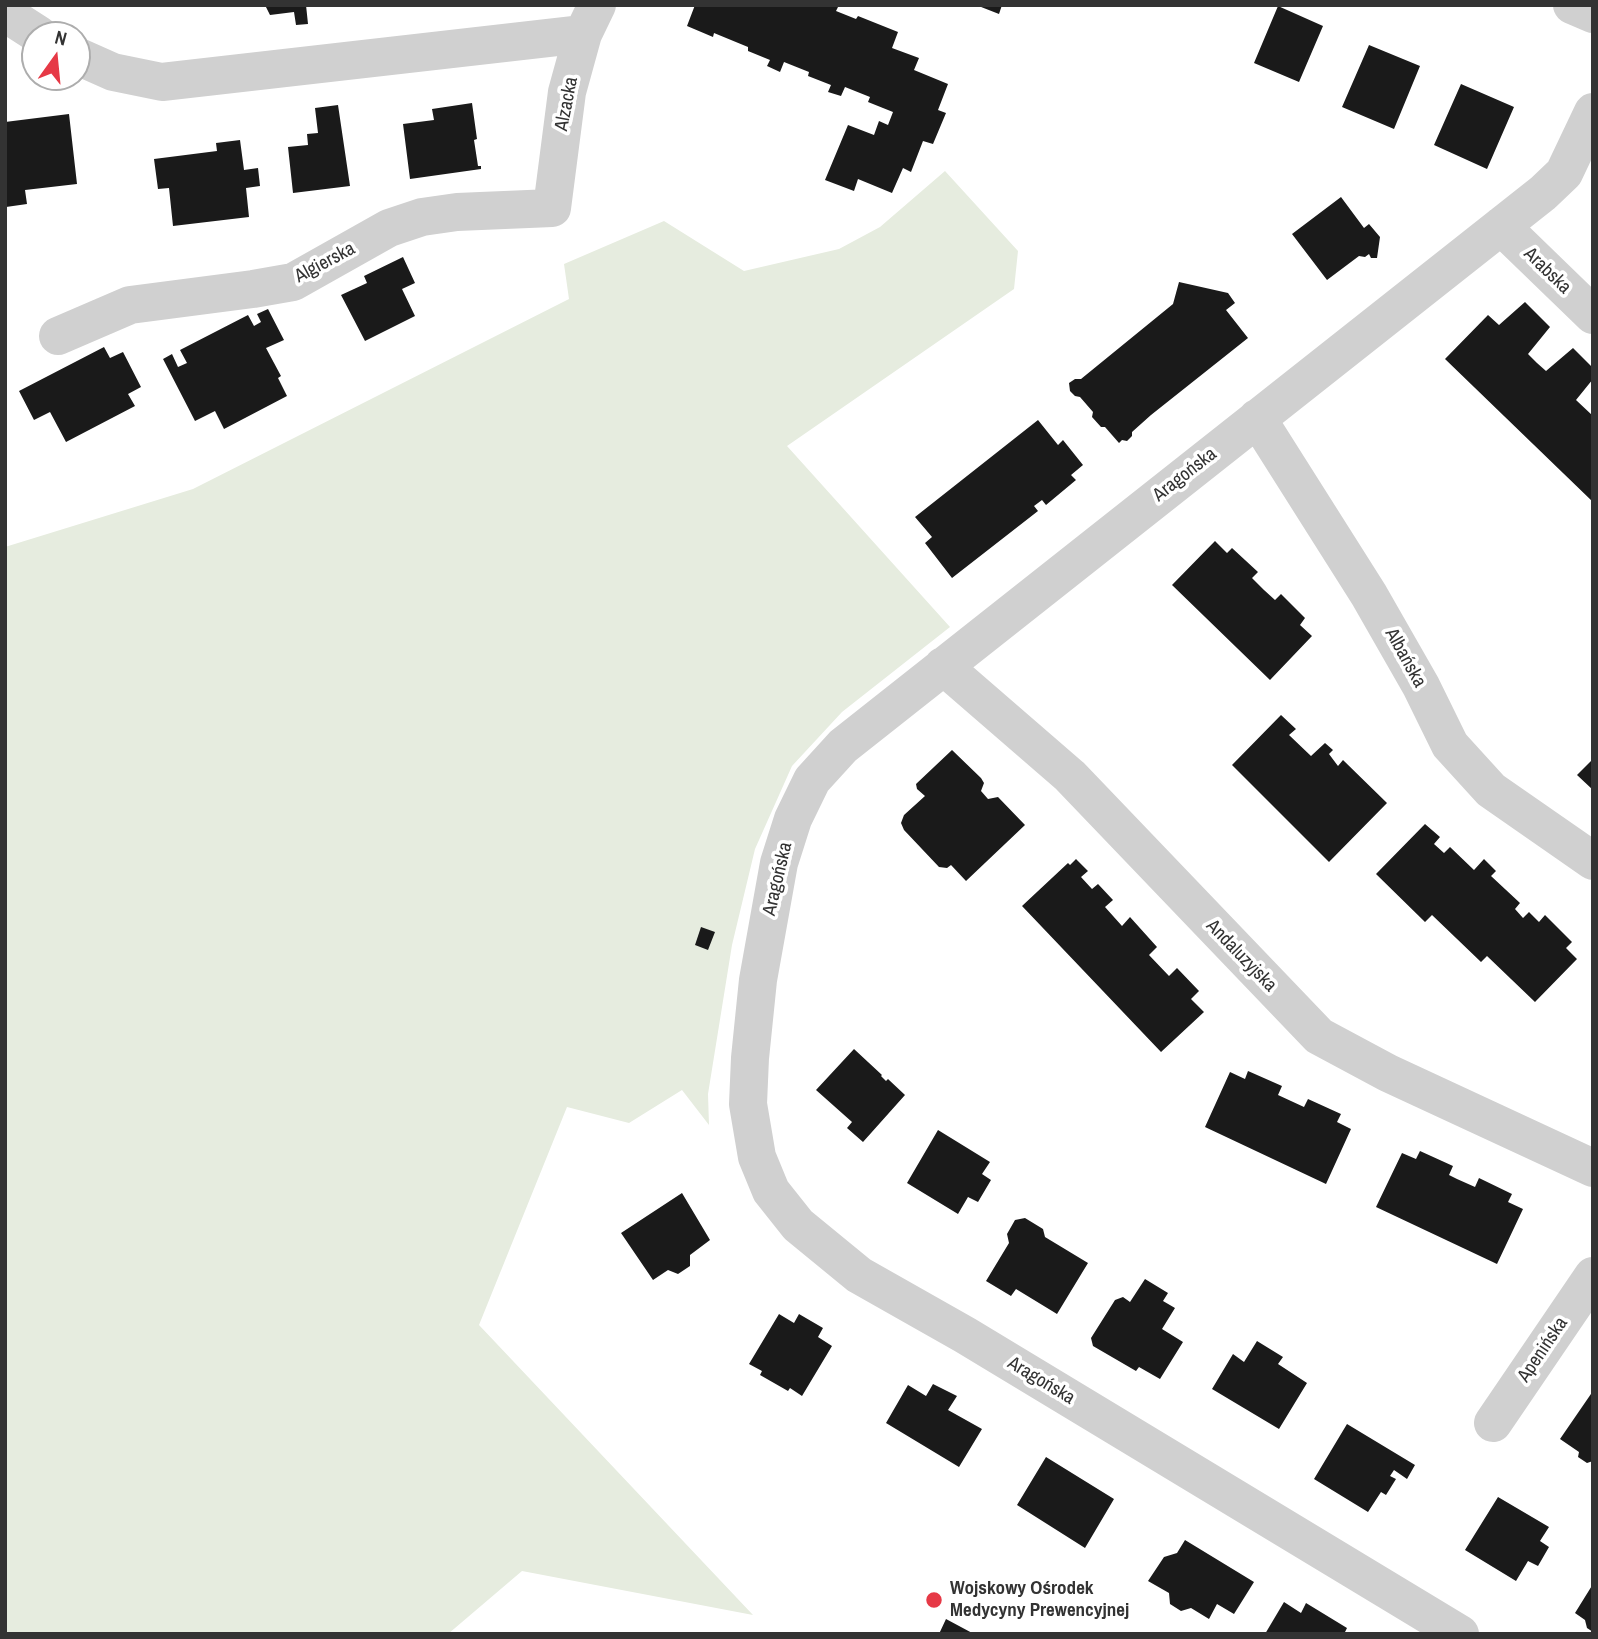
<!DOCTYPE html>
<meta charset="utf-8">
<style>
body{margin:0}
#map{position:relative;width:1598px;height:1639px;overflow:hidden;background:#fff;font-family:"Archivo Narrow",sans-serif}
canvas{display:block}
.frame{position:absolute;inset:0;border:7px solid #333;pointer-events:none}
.north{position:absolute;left:21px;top:21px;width:70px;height:70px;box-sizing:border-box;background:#fff;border:2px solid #adadad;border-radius:50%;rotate:15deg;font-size:19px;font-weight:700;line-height:28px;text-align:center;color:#333}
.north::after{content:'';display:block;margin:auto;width:24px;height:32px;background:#e63946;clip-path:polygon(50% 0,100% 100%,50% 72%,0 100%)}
</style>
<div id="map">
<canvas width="1598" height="1639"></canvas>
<div class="frame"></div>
<div class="north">N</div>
</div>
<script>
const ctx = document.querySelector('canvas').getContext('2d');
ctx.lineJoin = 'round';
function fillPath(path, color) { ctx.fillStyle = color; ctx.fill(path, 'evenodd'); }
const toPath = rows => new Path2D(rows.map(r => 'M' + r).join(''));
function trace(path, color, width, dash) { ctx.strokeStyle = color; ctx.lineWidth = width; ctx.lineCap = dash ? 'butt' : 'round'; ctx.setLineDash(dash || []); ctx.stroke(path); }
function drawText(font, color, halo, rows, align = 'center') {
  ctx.font = font + ' "Archivo Narrow",sans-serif'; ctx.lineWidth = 7; ctx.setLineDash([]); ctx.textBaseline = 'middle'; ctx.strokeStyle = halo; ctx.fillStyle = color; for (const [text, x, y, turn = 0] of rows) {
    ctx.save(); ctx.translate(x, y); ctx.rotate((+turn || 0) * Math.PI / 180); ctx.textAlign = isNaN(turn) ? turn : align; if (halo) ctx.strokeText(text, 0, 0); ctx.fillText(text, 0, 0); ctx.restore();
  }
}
const green = toPath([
 [945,171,1018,251,1014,289,787,446,950,627,842,712,792,766,755,849,732,945,708,1094,709,1125,682,1090,629,1123,567,1107,479,1325,753,1615,522,1571,448,1634,5,1634,5,547,193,489,569,299,564,264,664,221,744,271,839,249,880,227]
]);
const building = toPath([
 [265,5,306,5,308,24,296,25,294,12,270,15],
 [695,5,833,5,838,7,836,11,856,19,858,16,898,32,892,48,919,58,914,70,948,84,938,110,946,113,933,144,923,141,911,172,903,168,892,193,858,179,854,191,825,180,848,125,874,135,879,121,888,125,893,112,868,102,870,97,845,87,841,96,828,92,831,85,808,76,809,72,784,62,780,72,767,66,770,60,748,51,748,47,714,33,713,37,687,26],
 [976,5,1002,5,999,14],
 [1278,6,1323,26,1299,82,1254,63],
 [1369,45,1420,66,1394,129,1342,107],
 [1461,84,1514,107,1487,169,1434,145],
 [472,103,477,139,474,140,478,166,481,166,481,169,410,179,403,124,434,120,432,109],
 [338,105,350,186,293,193,288,147,308,145,307,134,318,133,315,108],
 [69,114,77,184,25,190,27,204,6,207,5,122],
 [240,140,244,170,258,168,260,186,246,188,249,217,173,226,169,188,158,189,154,159,217,151,216,143],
 [1341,197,1364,228,1369,224,1380,237,1377,258,1371,258,1369,254,1365,257,1359,256,1327,280,1292,234],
 [403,257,415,283,402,289,415,316,365,341,341,295,367,283,364,276],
 [1179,282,1228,293,1235,303,1226,310,1248,338,1151,415,1132,432,1132,436,1127,441,1122,440,1119,443,1105,427,1101,427,1092,417,1093,412,1080,397,1075,396,1070,391,1069,383,1075,379,1081,379,1173,304],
 [1525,302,1550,327,1528,354,1537,363,1546,371,1573,348,1593,368,1593,379,1576,400,1593,416,1593,502,1445,359,1488,315,1499,325],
 [268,309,284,340,266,348,281,376,278,378,287,396,224,429,215,411,195,421,163,359,172,354,178,367,187,363,180,350,248,315,254,326,261,322,257,314],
 [104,347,110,358,123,352,141,387,128,394,135,406,66,442,50,412,34,420,19,391],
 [1038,420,1058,445,1063,440,1083,465,1071,475,1076,480,1046,505,1042,500,1034,506,1038,511,952,578,925,543,932,537,915,517],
 [1215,541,1227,553,1232,548,1258,572,1252,578,1264,590,1275,600,1281,594,1305,618,1300,625,1312,636,1270,680,1172,585],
 [1281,715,1296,729,1289,735,1311,756,1325,743,1333,750,1329,754,1338,766,1343,760,1387,803,1329,862,1232,765],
 [952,750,981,778,984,783,981,791,988,799,998,797,1025,825,966,881,951,865,947,868,939,867,904,830,901,823,904,815,925,796,917,789,916,784],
 [1593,759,1593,790,1577,775],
 [1425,824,1440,837,1434,844,1444,853,1450,847,1474,870,1484,859,1496,871,1491,876,1520,903,1515,909,1523,918,1529,912,1539,922,1545,915,1572,942,1566,948,1577,959,1535,1002,1487,956,1481,962,1432,915,1425,922,1376,874],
 [1076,859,1088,871,1081,877,1092,889,1098,884,1113,900,1105,907,1122,926,1130,917,1157,947,1149,955,1169,976,1177,968,1199,991,1191,999,1204,1012,1161,1052,1022,906,1068,863,1070,865],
 [701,927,715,932,708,950,695,945],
 [854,1049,882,1075,881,1076,886,1081,888,1079,905,1095,863,1142,847,1128,852,1122,816,1090],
 [1248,1071,1282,1086,1278,1095,1304,1107,1308,1099,1341,1114,1337,1122,1351,1129,1326,1184,1205,1127,1230,1072,1245,1079],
 [938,1130,990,1162,982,1174,991,1180,978,1202,968,1197,958,1214,907,1183],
 [1420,1151,1453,1166,1449,1175,1457,1179,1475,1187,1479,1178,1512,1194,1508,1202,1523,1209,1497,1264,1376,1207,1402,1153,1416,1159],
 [682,1193,710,1240,690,1255,690,1266,678,1274,668,1270,653,1280,621,1233],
 [1025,1218,1043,1229,1045,1237,1088,1263,1057,1314,1016,1289,1011,1296,986,1281,1009,1243,1007,1234,1015,1220],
 [1145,1279,1168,1293,1163,1301,1175,1308,1162,1329,1183,1342,1160,1379,1139,1367,1136,1371,1093,1346,1091,1338,1115,1300,1123,1297,1130,1302],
 [779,1314,794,1323,799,1314,823,1328,818,1337,832,1346,802,1396,790,1388,788,1391,760,1375,762,1371,749,1364],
 [1257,1341,1283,1357,1278,1364,1307,1383,1279,1429,1212,1389,1233,1354,1244,1362],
 [933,1384,957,1396,948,1410,982,1429,959,1467,886,1423,908,1385,926,1396],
 [1593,1391,1593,1461,1587,1463,1578,1457,1579,1452,1560,1439],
 [1347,1424,1415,1465,1407,1479,1394,1470,1390,1476,1396,1479,1386,1495,1381,1492,1368,1512,1314,1479],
 [1046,1457,1114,1499,1085,1548,1017,1505],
 [1498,1497,1549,1527,1540,1541,1549,1547,1538,1566,1528,1561,1516,1581,1465,1550],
 [1185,1540,1254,1582,1234,1614,1217,1604,1209,1619,1191,1608,1181,1611,1170,1604,1169,1593,1148,1581,1164,1557,1177,1553],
 [1593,1584,1593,1632,1587,1628,1585,1620,1575,1613],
 [1284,1602,1301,1613,1306,1603,1347,1628,1344,1634,1265,1634],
 [946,1619,974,1634,939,1634]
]);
const minor = toPath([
 [1572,5,1593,14],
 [5,13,39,35],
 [77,56,113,72,162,82,583,34],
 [1501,226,1593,315],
 [58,336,130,305,253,289,293,282,389,228,422,217,457,212,552,208,567,92,583,34,597,5],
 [1257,418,1369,595,1421,686,1450,745,1491,790,1593,861],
 [943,666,1070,776,1319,1036,1388,1073,1593,1168],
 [1493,1423,1593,1276],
 [1460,1634,965,1335,859,1275,798,1225,771,1191,757,1157,748,1104,750,1058,758,980,779,863,793,819,812,780,843,746,1543,193,1564,173,1593,112]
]);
const markers = [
 [934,1600,9,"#e63946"]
];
const streetNames = [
 ["Alzacka",567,104,-79],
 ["Algierska",325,263,-28],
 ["Arabska",1547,271,44],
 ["Aragońska",1185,475,-38],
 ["Albańska",1405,658,61],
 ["Aragońska",778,879,-77],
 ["Andaluzyjska",1241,956,46],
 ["Apenińska",1543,1350,-56],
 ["Aragońska",1041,1381,31]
];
const poiNames = [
 ["Wojskowy Ośrodek",950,1589],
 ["Medycyny Prewencyjnej",950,1611]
];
fillPath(green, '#e6ecdf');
fillPath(building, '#1a1a1a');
trace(minor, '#d0d0d0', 38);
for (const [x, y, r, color] of markers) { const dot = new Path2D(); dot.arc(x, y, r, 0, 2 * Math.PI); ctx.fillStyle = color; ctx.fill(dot); trace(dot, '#fff', 2.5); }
drawText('19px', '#333', '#fff', streetNames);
drawText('bold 19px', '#333', '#fff', poiNames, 'left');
</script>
